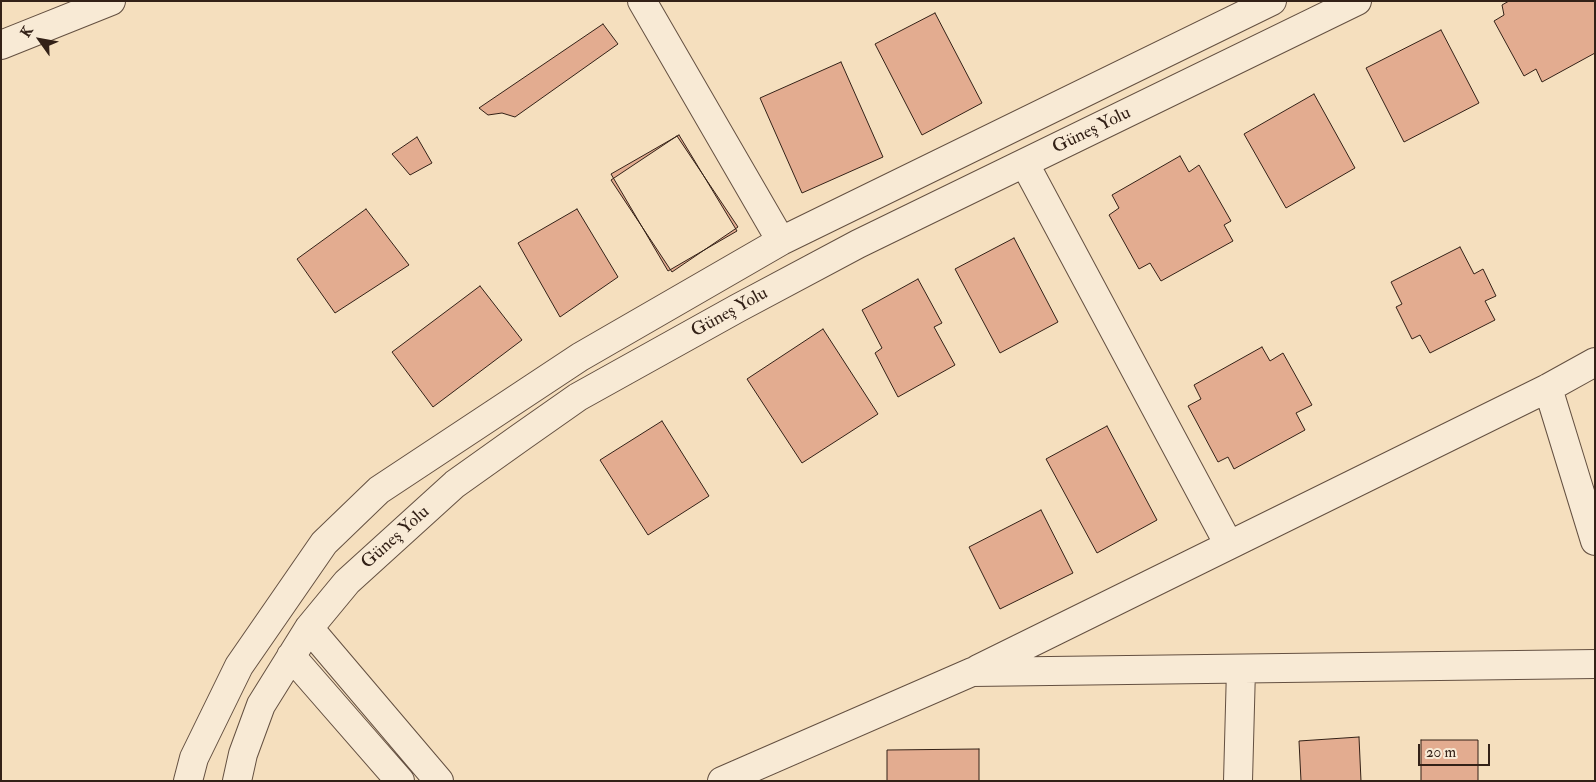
<!DOCTYPE html>
<meta charset="utf-8">
<style>
body{margin:0}
#map{position:relative;width:1596px;height:782px;overflow:hidden;background:#f5dfbe;font-family:"IM FELL Double Pica",serif}
canvas{display:block}
.frame{position:absolute;inset:0;border:2px solid #332117;pointer-events:none}
.north{position:absolute;left:15px;top:15px;width:50px;height:50px;-webkit-text-stroke:4px #f8ead5;paint-order:stroke;rotate:302deg;font-size:14px;font-weight:700;line-height:20px;text-align:center;color:#332117}
.north::after{content:'';display:block;margin:auto;width:18px;height:22px;background:#332117;clip-path:polygon(50% 0,100% 100%,50% 72%,0 100%)}
.scale{position:absolute;left:1418px;top:744px;width:72px;height:22px;box-sizing:border-box;border:2px solid #332117;border-top:0;padding-left:6px;font-size:15px;line-height:18px;white-space:nowrap;color:#332117;-webkit-text-stroke:4px #f8ead5;paint-order:stroke}
</style>
<div id="map">
<canvas width="1596" height="782"></canvas>
<div class="frame"></div>
<div class="north">K</div>
<div class="scale">20 m</div>
</div>
<script>
const ctx = document.querySelector('canvas').getContext('2d');
ctx.lineJoin = 'round';
function fillPath(path, color) { ctx.fillStyle = color; ctx.fill(path, 'evenodd'); }
const toPath = rows => new Path2D(rows.map(r => 'M' + r).join(''));
function trace(path, color, width, dash) { ctx.strokeStyle = color; ctx.lineWidth = width; ctx.lineCap = dash ? 'butt' : 'round'; ctx.setLineDash(dash || []); ctx.stroke(path); }
function drawText(font, color, halo, rows, align = 'center') {
  ctx.font = font + ' "IM FELL Double Pica",serif'; ctx.lineWidth = 4; ctx.setLineDash([]); ctx.textBaseline = 'middle'; ctx.strokeStyle = halo; ctx.fillStyle = color; for (const [text, x, y, turn = 0] of rows) {
    ctx.save(); ctx.translate(x, y); ctx.rotate((+turn || 0) * Math.PI / 180); ctx.textAlign = isNaN(turn) ? turn : align; if (halo) ctx.strokeText(text, 0, 0); ctx.fillText(text, 0, 0); ctx.restore();
  }
}
const building = toPath([
 [1509,1,1595,1,1595,53,1542,82,1536,69,1524,76,1494,21,1504,15,1502,5,1509,1],
 [935,13,982,103,922,135,875,44,935,13],
 [603,24,618,44,515,117,502,113,488,115,479,108,603,24],
 [1441,30,1479,103,1404,142,1366,68,1441,30],
 [841,62,883,157,802,193,760,98,841,62],
 [1314,94,1355,168,1286,208,1244,134,1314,94],
 [679,135,737,231,668,271,611,174,679,135],
 [677,136,738,227,672,272,611,180,677,136],
 [417,137,432,163,410,175,392,154,417,137],
 [1180,156,1189,172,1199,165,1231,221,1224,225,1233,241,1161,281,1150,263,1139,269,1109,215,1119,208,1112,195,1180,156],
 [366,209,409,265,335,313,297,259,366,209],
 [577,209,618,277,560,317,518,243,577,209],
 [1014,238,1058,322,1000,353,955,269,1014,238],
 [1460,247,1474,274,1483,269,1496,296,1485,301,1495,320,1430,353,1420,335,1412,339,1396,307,1402,304,1391,282,1460,247],
 [918,279,942,323,934,327,955,365,898,397,875,353,882,348,862,310,918,279],
 [480,286,522,340,433,407,392,352,480,286],
 [823,329,878,414,802,463,747,379,823,329],
 [1262,347,1270,361,1283,353,1312,405,1296,413,1305,430,1234,469,1228,457,1218,462,1188,406,1201,399,1194,385,1262,347],
 [662,421,709,496,648,535,600,460,662,421],
 [1107,426,1157,520,1097,553,1046,459,1107,426],
 [1041,510,1073,573,1000,609,969,547,1041,510],
 [1359,737,1361,781,1301,781,1299,741,1359,737],
 [1421,740,1478,740,1478,781,1421,781,1421,740],
 [979,749,979,781,887,781,887,750,979,749]
]);
const minor = toPath([
 [642,1,781,241],
 [1,45,111,1],
 [1025,164,1229,545],
 [1548,388,1595,541],
 [309,628,439,781],
 [291,656,400,781],
 [978,669,1548,388,1595,362],
 [188,781,194,758,239,666,324,543,379,490,580,357,781,241,1272,1],
 [237,781,243,754,261,705,309,628,347,582,455,484,521,437,578,397,738,308,858,244,1357,1],
 [722,781,972,672,1595,664],
 [1238,781,1241,669]
]);
const streetNames = [
 ["Güneş Yolu",1092,131,-26],
 ["Güneş Yolu",730,313,-29],
 ["Güneş Yolu",396,538,-42]
];
fillPath(building, '#e3ac90');
trace(building, '#332117', 1);
trace(minor, '#645041', 30);
trace(minor, '#f8ead5', 28);
drawText('18px', '#332117', '#f8ead5', streetNames);
</script>
